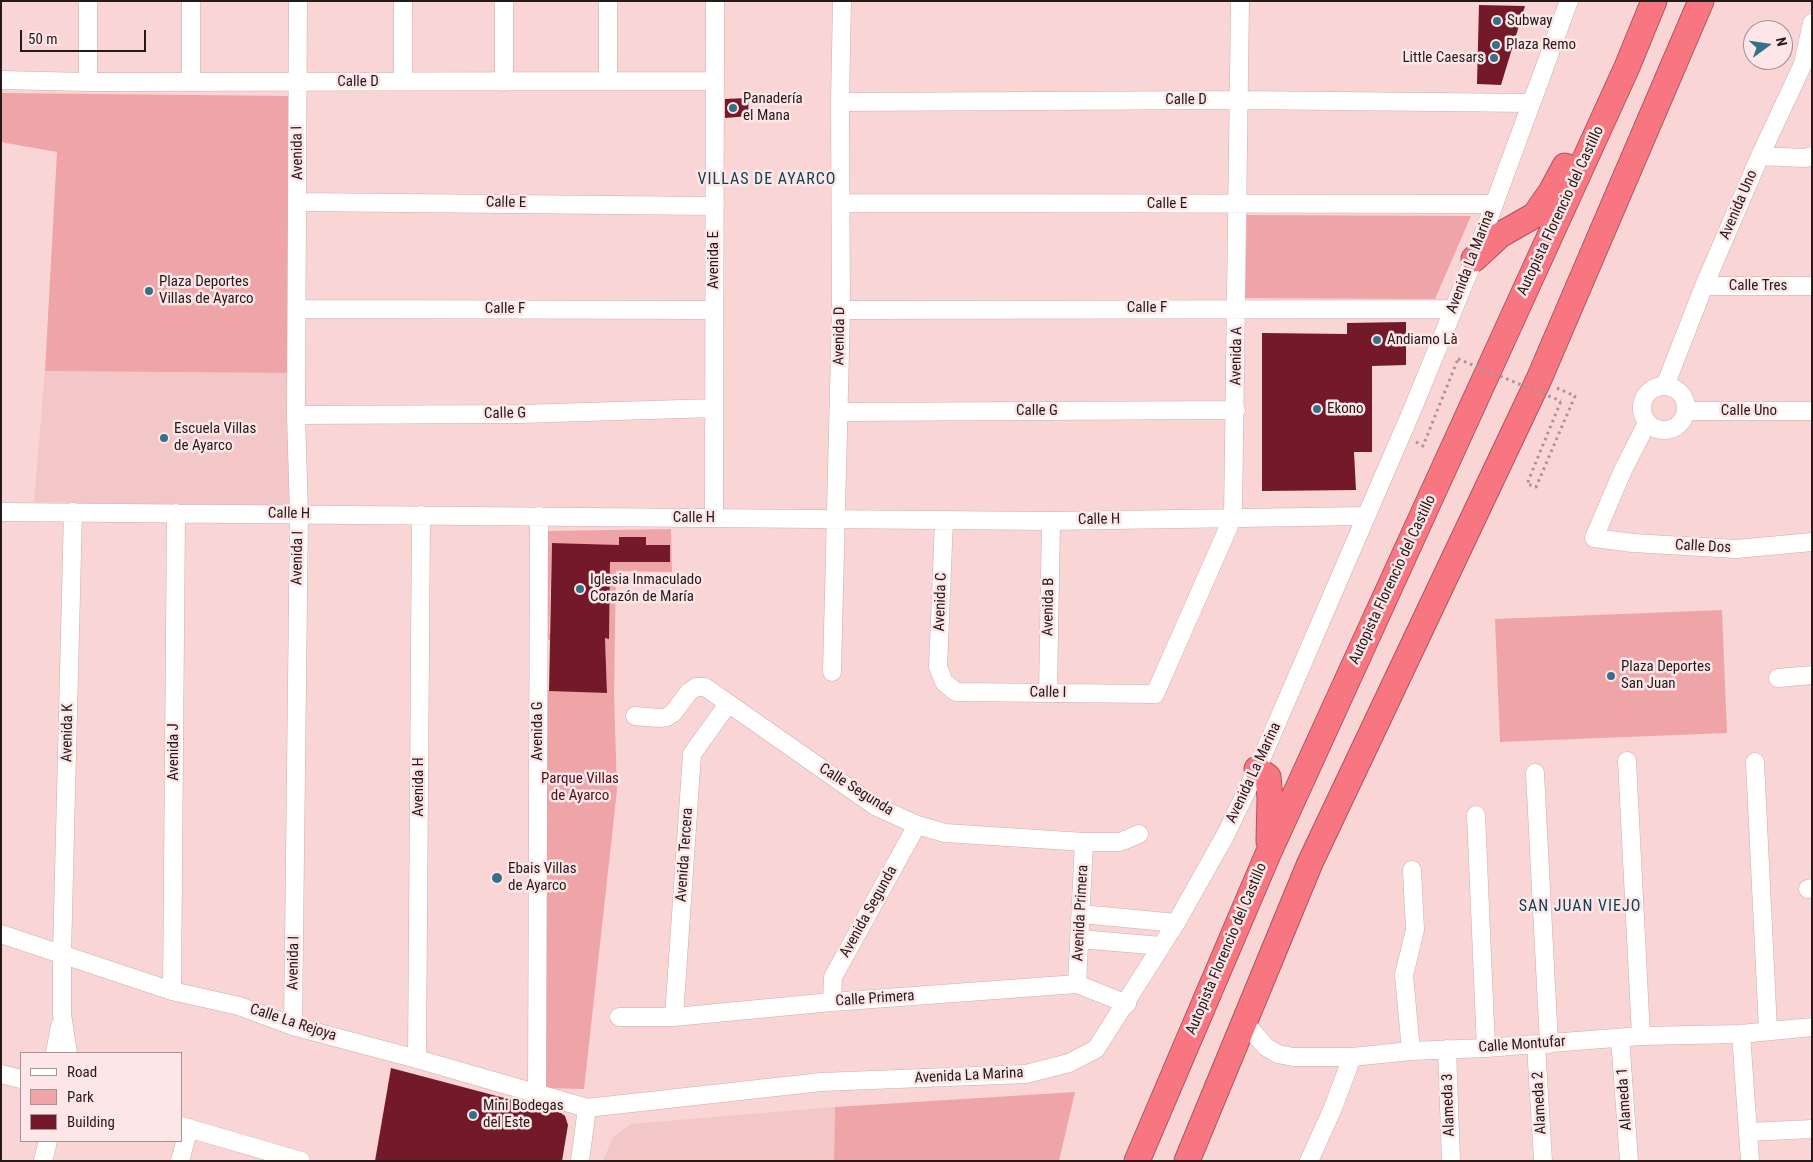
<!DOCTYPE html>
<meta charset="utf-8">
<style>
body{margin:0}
#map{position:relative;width:1813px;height:1162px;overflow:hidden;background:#f9d5d6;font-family:"Roboto Condensed",sans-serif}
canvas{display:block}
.frame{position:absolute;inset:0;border:2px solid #251919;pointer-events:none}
.legend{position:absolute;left:20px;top:1052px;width:162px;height:90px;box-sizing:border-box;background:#fce6e7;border:1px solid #a69495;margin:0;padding:6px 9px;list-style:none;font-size:15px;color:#251919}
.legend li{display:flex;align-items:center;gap:10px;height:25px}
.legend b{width:25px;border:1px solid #a69495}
.north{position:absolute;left:1743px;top:20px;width:50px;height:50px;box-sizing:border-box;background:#fce6e7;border:1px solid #a69495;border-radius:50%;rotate:76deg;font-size:14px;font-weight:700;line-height:20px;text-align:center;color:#251919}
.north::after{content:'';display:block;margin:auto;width:18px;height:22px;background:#347088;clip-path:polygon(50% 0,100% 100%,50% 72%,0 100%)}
.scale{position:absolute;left:20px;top:30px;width:126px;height:22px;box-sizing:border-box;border:2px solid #251919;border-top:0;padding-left:6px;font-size:15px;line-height:18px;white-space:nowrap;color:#251919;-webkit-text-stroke:4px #fce6e7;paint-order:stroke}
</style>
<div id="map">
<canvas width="1813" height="1162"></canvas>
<div class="frame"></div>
<ul class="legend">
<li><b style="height:6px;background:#fff"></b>Road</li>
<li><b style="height:14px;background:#efa4a7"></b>Park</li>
<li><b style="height:14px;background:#741929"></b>Building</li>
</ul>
<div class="north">N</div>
<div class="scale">50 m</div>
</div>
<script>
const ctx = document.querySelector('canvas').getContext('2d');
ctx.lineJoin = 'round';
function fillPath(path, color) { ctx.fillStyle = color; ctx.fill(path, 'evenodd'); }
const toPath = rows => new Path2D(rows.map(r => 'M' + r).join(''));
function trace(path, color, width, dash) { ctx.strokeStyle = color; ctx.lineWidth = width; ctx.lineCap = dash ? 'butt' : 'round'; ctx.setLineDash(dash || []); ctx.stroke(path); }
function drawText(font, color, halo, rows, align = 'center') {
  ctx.font = font + ' "Roboto Condensed",sans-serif'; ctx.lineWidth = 5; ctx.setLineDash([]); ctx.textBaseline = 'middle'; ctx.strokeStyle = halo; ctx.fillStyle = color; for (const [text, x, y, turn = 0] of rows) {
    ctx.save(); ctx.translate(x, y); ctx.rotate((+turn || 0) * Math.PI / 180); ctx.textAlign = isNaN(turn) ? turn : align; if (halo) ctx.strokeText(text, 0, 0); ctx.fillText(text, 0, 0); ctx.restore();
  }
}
const built = toPath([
 [45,371,289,373,289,507,34,502],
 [835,1107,834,1161,603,1161,613,1137,631,1124]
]);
const green = toPath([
 [1,93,289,96,289,373,45,371,57,152,1,142],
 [1247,215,1471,216,1435,299,1245,298],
 [671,529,672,572,616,571,614,693,617,790,584,1089,542,1088,546,533,549,531],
 [552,543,610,545,609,638,605,638,607,693,548,690,548,640,562,640,561,633,549,633],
 [1722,610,1727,733,1500,742,1495,619],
 [1075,1092,1059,1161,834,1161,835,1107]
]);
const building = toPath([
 [1479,5,1525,6,1501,85,1477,84],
 [748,98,749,116,725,118,725,99],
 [1406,322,1406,365,1372,366,1372,452,1354,452,1356,490,1262,491,1262,333,1347,334,1347,323],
 [619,537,646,537,646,545,670,545,670,562,610,562,609,639,605,638,607,693,549,691,552,543,619,545],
 [391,1068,561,1113,565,1116,568,1125,562,1161,375,1161]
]);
const path = toPath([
 [1557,388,1575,396,1536,487,1527,484,1561,401],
 [1416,442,1423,446,1458,359]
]);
const minor = toPath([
 [191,1,191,82],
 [608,1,608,81],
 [1,80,88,82,715,81],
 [403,81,403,1],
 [88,82,88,1],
 [504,82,504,1],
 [840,102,1237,100,1531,103],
 [1760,156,1805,158,1812,156],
 [298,202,715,206],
 [841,203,1494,204],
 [1704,286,1812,286],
 [297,309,714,310],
 [841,310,1453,309],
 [1665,386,1704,286,1760,156,1803,64,1812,23],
 '1642 408a22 22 0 1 1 44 0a22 22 0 1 1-44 0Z',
 [1686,411,1812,411],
 [839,412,1236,410],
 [296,415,521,414,714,408],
 [1647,423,1623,470,1594,538,1633,543,1736,549,1812,542],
 [1,512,1051,521,1366,516],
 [714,518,715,1],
 [944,520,938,667,944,682,956,692,1155,694,1233,517,1240,1],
 [832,672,841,310,840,102,842,1],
 [1778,678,1812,675],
 [1048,693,1051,521],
 [635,716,659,718,667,717,673,713,689,692,696,687,705,687,875,806,917,825,945,833,1084,842,1120,842,1139,834],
 [1627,761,1641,1036],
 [1755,762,1768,1030],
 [1535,773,1549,1044],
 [1476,815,1486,1048],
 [1808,889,1812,888],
 [1082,914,1176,923],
 [1,934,172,991,239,1006,293,1026,417,1059,587,1108,821,1082,1026,1074,1069,1063,1096,1049,1176,923,1226,834,1257,769,1413,408,1474,259,1569,1],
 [1080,939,1161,946],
 [1077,984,1084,842],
 [172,991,176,513],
 [832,1002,833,977,917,825],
 [619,1017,674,1017,832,1002,1077,984,1127,1004],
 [674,1017,692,754,728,704],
 [1245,1023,1266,1047,1278,1054,1293,1057,1352,1057,1411,1051,1486,1048,1641,1036,1741,1034,1812,1027],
 [293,1026,299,514,296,415,298,1],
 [1741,1034,1750,1161],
 [1620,1038,1629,1161],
 [1536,1045,1543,1161],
 [1447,1049,1451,1161],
 [1411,1051,1404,975,1415,930,1412,870],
 [55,1053,60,1026],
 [68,1053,62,1014,62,954,73,512],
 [417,1059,421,515],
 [1,1074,21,1079],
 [537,1095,539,516],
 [181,1126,301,1161],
 [1748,1132,1812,1129],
 [43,1161,48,1141],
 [180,1161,189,1128],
 [580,1161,587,1108],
 [1309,1161,1333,1108,1352,1057]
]);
const highway = toPath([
 [1474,259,1500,235,1535,215,1551,192,1565,166],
 [1257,769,1268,777,1270,798,1269,841],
 [1137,1161,1268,854,1627,67,1654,1],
 [1187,1161,1310,863,1539,379,1701,1]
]);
const pathBridge = toPath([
 [1458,359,1561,401]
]);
const markers = [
 [1497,21,5,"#347088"],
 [1496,45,5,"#347088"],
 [1494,58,5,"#347088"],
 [733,108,5,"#347088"],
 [149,291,5,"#347088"],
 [1377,340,5,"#347088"],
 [1317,409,5,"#347088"],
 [164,438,5,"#347088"],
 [580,589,5,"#347088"],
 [1611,676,5,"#347088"],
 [497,878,6,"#347088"],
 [473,1115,5,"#347088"]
];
const poiNames = [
 ["Subway",1507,21],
 ["Plaza Remo",1506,45],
 ["Little Caesars",1484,58,"right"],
 ["Panadería",743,99],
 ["el Mana",743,116],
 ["Plaza Deportes",159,282],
 ["Villas de Ayarco",159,299],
 ["Andiamo Là",1387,340],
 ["Ekono",1327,409],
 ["Escuela Villas",174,429],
 ["de Ayarco",174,446],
 ["Iglesia Inmaculado",590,580],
 ["Corazón de María",590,597],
 ["Plaza Deportes",1621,667],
 ["San Juan",1621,684],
 ["Ebais Villas",508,869],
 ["de Ayarco",508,886],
 ["Mini Bodegas",483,1106],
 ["del Este",483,1123]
];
const streetNames = [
 ["Calle D",358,82],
 ["Calle D",1186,100],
 ["Avenida I",298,153,-91],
 ["Calle E",506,203,1],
 ["Calle E",1167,204],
 ["Avenida Uno",1739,205,-67],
 ["Autopista Florencio del Castillo",1561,211,-65],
 ["Avenida E",714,260,-90],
 ["Avenida La Marina",1471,262,-69],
 ["Calle Tres",1758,286],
 ["Calle F",1147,308],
 ["Calle F",505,309],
 ["Avenida D",840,336,-89],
 ["Avenida A",1237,356,-89],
 ["Calle G",1037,411],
 ["Calle Uno",1749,411],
 ["Calle G",505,414,-1],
 ["Calle H",289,514,1],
 ["Calle H",694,518],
 ["Calle H",1099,520,-1],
 ["Calle Dos",1703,547,3],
 ["Avenida I",298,558,-89],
 ["Autopista Florencio del Castillo",1393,580,-65],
 ["Avenida C",941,602,-88],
 ["Avenida B",1049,607,-89],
 ["Calle I",1048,693,1],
 ["Avenida G",538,731,-90],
 ["Avenida K",68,733,-89],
 ["Avenida J",174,752,-90],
 ["Avenida La Marina",1254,773,-65],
 ["Avenida H",419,787,-90],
 ["Calle Segunda",856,790,32],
 ["Avenida Tercera",685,855,-86],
 ["Avenida Segunda",869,912,-61],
 ["Avenida Primera",1081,913,-87],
 ["Autopista Florencio del Castillo",1227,949,-67],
 ["Avenida I",294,963,-89],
 ["Calle Primera",875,999,-4],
 ["Calle La Rejoya",293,1023,18],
 ["Calle Montufar",1522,1045,-4],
 ["Avenida La Marina",969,1076,-3],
 ["Alameda 1",1625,1099,-94],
 ["Alameda 2",1540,1103,-93],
 ["Alameda 3",1449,1105,-92]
];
const parkNames = [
 ["Parque Villas",580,779],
 ["de Ayarco",580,796]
];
const neighbourhoodNames = [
 ["VILLAS DE AYARCO",767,180],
 ["SAN JUAN VIEJO",1580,907]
];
fillPath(built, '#f3c7c8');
fillPath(green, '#efa4a7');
fillPath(building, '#741929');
trace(minor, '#ceacad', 19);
trace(highway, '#ae555d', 27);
trace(path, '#ad9293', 3, [2.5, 4]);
trace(minor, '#fff', 18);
trace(highway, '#f77682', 25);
trace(pathBridge, '#ad9293', 3, [2.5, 4]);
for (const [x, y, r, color] of markers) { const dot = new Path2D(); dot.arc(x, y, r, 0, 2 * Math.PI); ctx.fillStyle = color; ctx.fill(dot); trace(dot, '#fce6e7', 2); }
drawText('15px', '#251919', '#fce6e7', poiNames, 'left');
drawText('15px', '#251919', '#fce6e7', streetNames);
drawText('15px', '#4e0f1a', '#fce6e7', parkNames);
ctx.letterSpacing = '1px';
drawText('16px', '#0e4153', '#fce6e7', neighbourhoodNames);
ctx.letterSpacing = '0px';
</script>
